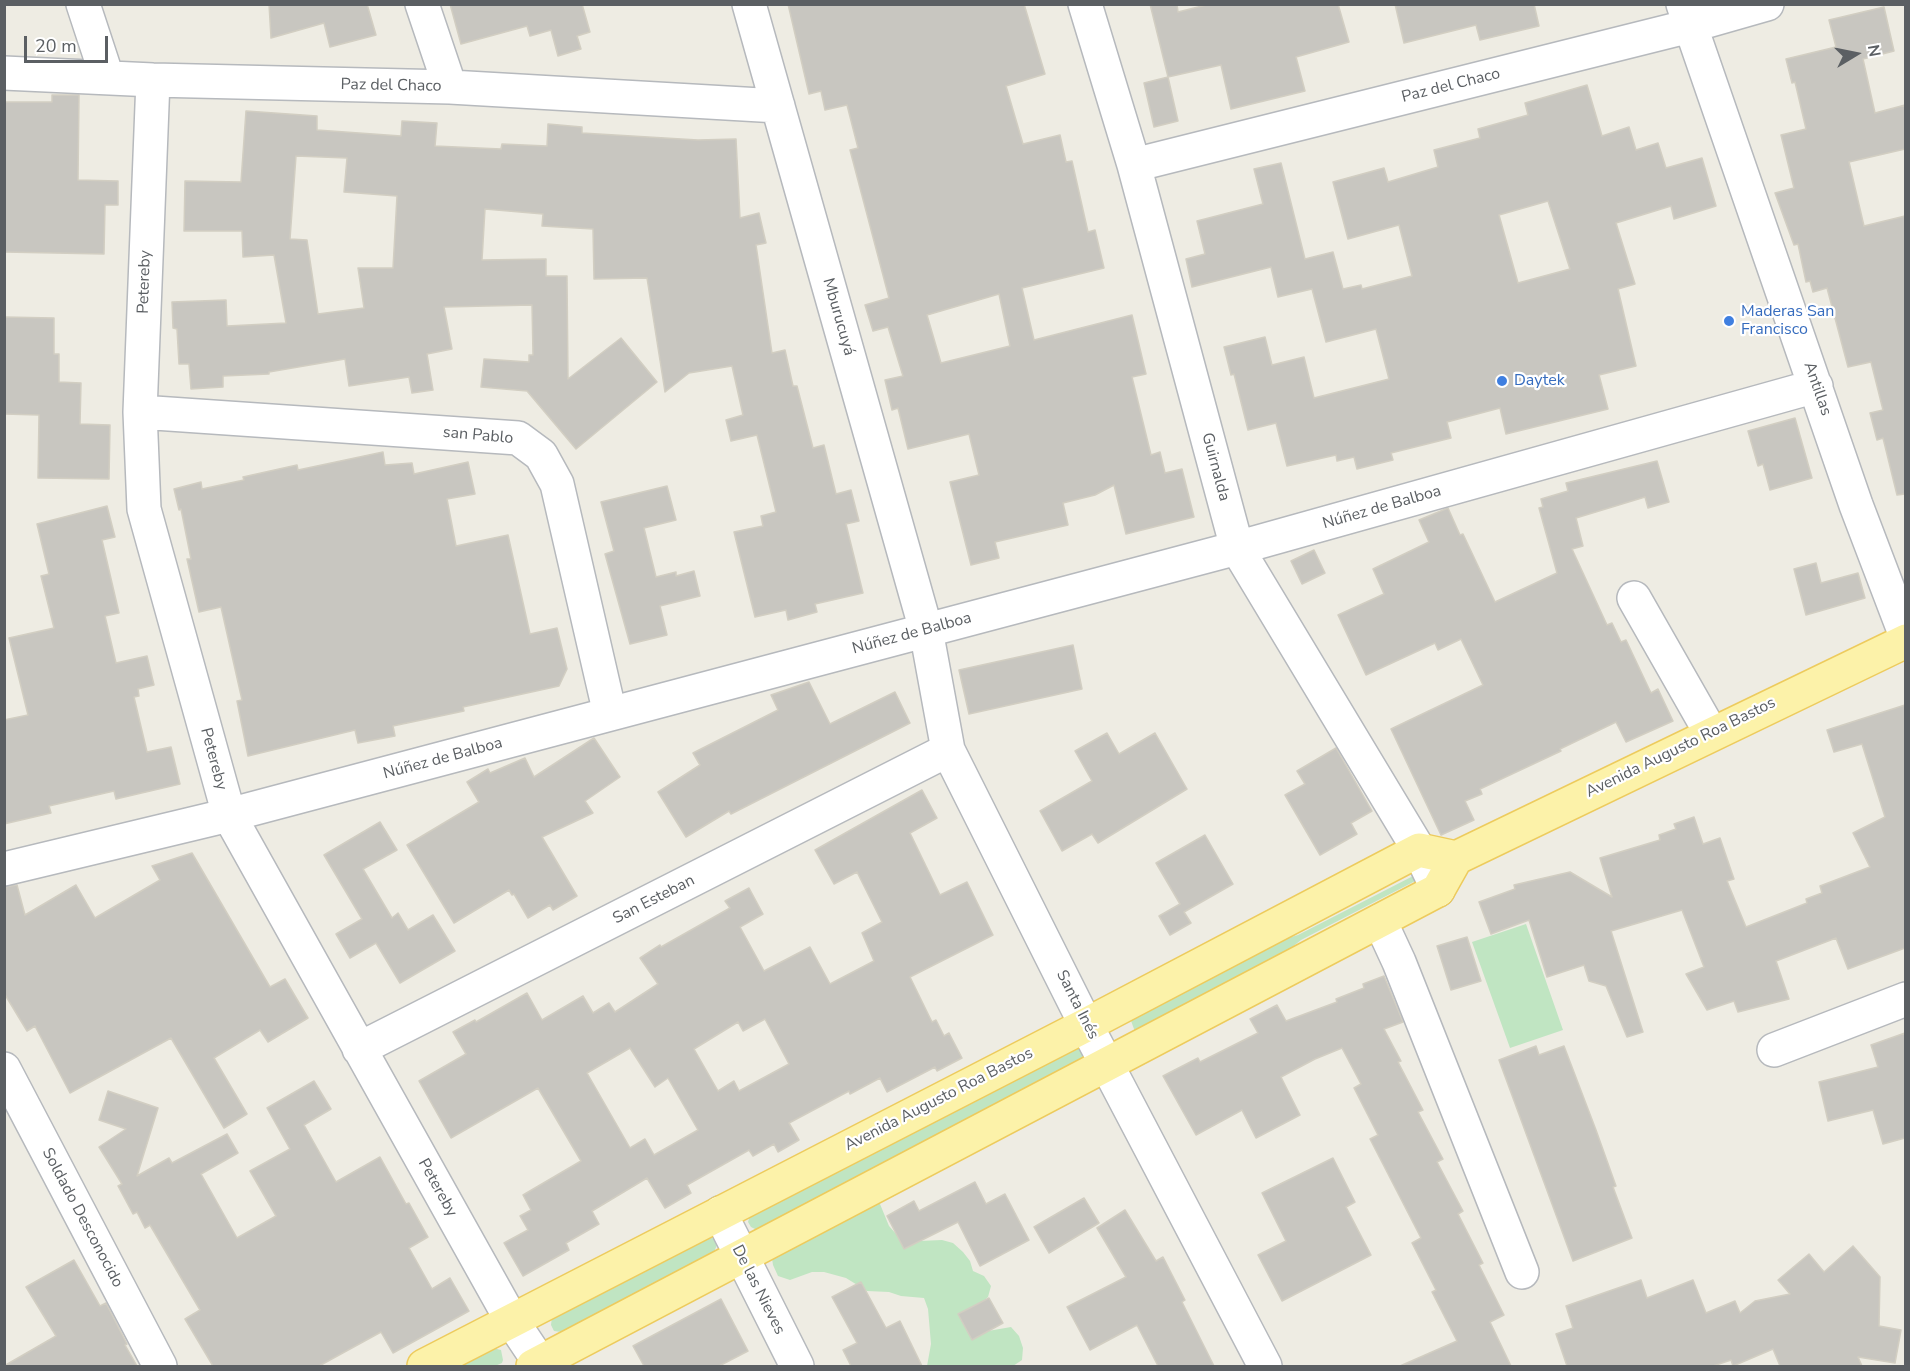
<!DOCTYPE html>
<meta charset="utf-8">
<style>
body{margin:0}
#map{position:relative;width:1910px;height:1371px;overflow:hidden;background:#eeece3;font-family:"Nunito Sans",sans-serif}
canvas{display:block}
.frame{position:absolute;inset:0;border:6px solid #5b5f63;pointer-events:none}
.north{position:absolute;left:1826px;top:24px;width:60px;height:60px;-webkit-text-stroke:4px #fff;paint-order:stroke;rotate:80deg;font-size:16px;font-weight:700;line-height:24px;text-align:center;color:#5b5f63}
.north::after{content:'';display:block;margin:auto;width:21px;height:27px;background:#5b5f63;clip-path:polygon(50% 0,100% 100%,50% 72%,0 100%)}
.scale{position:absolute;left:24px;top:36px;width:84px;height:27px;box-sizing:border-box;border:3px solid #5b5f63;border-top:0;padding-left:8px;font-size:18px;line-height:21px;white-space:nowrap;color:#5b5f63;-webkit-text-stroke:4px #fff;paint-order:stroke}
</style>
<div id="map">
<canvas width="1910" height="1371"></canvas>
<div class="frame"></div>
<div class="north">N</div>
<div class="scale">20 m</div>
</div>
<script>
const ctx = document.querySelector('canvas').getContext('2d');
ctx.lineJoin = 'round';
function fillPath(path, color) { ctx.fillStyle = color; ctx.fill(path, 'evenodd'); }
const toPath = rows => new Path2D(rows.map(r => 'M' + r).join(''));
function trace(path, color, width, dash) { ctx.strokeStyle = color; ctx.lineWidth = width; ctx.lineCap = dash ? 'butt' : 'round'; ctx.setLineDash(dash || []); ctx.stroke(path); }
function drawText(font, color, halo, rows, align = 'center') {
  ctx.font = font + ' "Nunito Sans",sans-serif'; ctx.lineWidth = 4.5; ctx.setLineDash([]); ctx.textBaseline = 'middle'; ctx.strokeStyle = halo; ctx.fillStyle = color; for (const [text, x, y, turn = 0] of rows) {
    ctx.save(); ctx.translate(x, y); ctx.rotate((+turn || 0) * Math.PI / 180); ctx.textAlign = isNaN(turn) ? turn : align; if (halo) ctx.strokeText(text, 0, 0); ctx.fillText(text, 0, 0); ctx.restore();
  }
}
const green = toPath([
 [1417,874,1419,879,1301,940,1277,959,1136,1031,1134,1029,1130,1018,1271,943,1298,935],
 [1526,924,1563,1030,1510,1048,1472,942],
 [1076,1047,1079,1048,1083,1055,1080,1062,757,1230,751,1227,748,1222,750,1215],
 [870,1197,880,1204,889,1226,897,1235,919,1241,942,1240,953,1243,963,1252,970,1261,973,1271,984,1276,991,1286,988,1297,979,1305,988,1331,1011,1327,1019,1336,1023,1348,1022,1360,1013,1366,927,1366,931,1344,928,1309,924,1298,901,1296,889,1292,867,1291,846,1278,824,1272,812,1272,790,1280,778,1276,773,1265,771,1252],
 [710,1237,714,1239,717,1245,714,1252,561,1332,554,1331,551,1325,552,1317],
 [493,1348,501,1350,503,1360,502,1363,495,1366,458,1366]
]);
const building = toPath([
 [269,4,367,4,376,35,330,47,324,23,271,38,269,4],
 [450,4,582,4,590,32,577,36,581,49,558,56,551,30,530,36,527,26,461,44,450,4],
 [788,4,1024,4,1045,74,1006,86,1023,144,1060,135,1066,162,1072,161,1088,232,1095,230,1104,268,1022,288,1034,340,1132,315,1146,374,1132,377,1151,455,1160,452,1165,473,1182,469,1194,517,1126,534,1114,485,1095,495,1063,503,1068,525,995,542,999,558,971,565,950,482,979,475,969,434,908,449,898,408,892,410,885,380,903,376,888,327,873,331,865,305,889,298,850,150,858,148,847,105,825,110,821,91,809,94,788,4],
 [999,294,1010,346,941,363,927,315,999,294],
 [1150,4,1177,4,1178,12,1210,4,1338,4,1349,42,1296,57,1305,91,1231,109,1221,65,1168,77,1150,4],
 [1395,4,1534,4,1539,26,1480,40,1476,25,1404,43,1395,4],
 [1884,7,1894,51,1863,59,1875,113,1905,105,1905,149,1849,162,1864,226,1905,216,1905,494,1897,495,1883,438,1877,440,1870,413,1883,410,1871,362,1848,367,1827,288,1813,292,1810,281,1806,282,1798,244,1794,245,1775,193,1794,188,1781,135,1806,129,1795,82,1792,83,1786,59,1836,47,1829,20,1884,7],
 [1168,77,1178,121,1154,127,1144,83,1168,77],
 [1587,85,1602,136,1629,127,1636,150,1658,143,1666,168,1702,158,1716,206,1674,219,1671,206,1616,223,1635,284,1618,289,1636,366,1599,375,1608,409,1506,434,1500,408,1447,422,1451,438,1391,453,1393,460,1357,469,1354,457,1337,461,1336,455,1287,466,1276,423,1248,430,1234,374,1231,375,1224,347,1265,337,1272,365,1304,357,1314,398,1389,379,1376,329,1326,342,1312,289,1278,297,1271,267,1192,287,1186,259,1205,254,1197,221,1263,204,1254,169,1281,163,1305,259,1333,252,1343,289,1361,285,1362,289,1412,276,1399,225,1348,239,1333,182,1384,168,1388,182,1438,167,1434,150,1480,138,1478,129,1528,115,1525,103,1587,85],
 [1548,201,1570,269,1518,283,1499,215,1548,201],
 [52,95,79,95,78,180,118,181,118,205,105,205,104,254,4,252,4,102,52,102,52,95],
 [246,111,317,116,317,130,401,136,402,121,437,123,435,146,501,149,502,144,547,146,548,124,582,127,582,133,698,140,736,139,740,218,759,213,766,243,756,245,772,353,785,350,793,386,797,386,813,448,824,445,836,494,851,490,859,521,846,524,863,593,815,604,817,612,788,620,786,610,755,617,734,532,763,526,761,516,776,512,757,435,731,441,726,420,743,415,732,366,689,373,665,392,647,278,594,279,593,229,542,226,543,214,485,209,482,260,546,259,546,276,567,276,568,379,621,338,657,382,576,449,527,391,481,387,484,359,529,362,529,355,533,355,532,305,444,307,452,349,427,354,433,390,412,393,409,377,349,386,345,359,269,372,269,374,223,376,223,387,191,389,189,364,179,364,177,329,173,328,172,302,226,300,227,326,286,323,274,255,243,257,242,231,184,231,185,181,241,182,246,111],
 [296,156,347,158,344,192,397,196,393,268,358,268,364,308,318,314,307,240,290,239,296,156],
 [4,317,54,318,54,354,59,354,59,382,81,383,80,424,110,425,109,479,38,478,39,415,4,414,4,317],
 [1795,418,1812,478,1770,490,1763,464,1758,466,1748,431,1795,418],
 [383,452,385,465,412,463,414,474,468,462,475,494,447,499,456,546,508,535,530,634,557,628,567,669,559,686,463,707,464,711,393,726,395,736,358,743,355,730,248,756,237,701,242,700,221,607,199,612,187,559,191,559,181,509,179,510,174,489,201,482,202,489,244,480,243,477,297,465,298,470,383,452],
 [1657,461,1669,502,1648,508,1645,497,1576,518,1583,546,1572,549,1607,625,1612,623,1621,642,1626,640,1651,693,1658,689,1673,721,1626,742,1616,722,1560,749,1561,751,1480,789,1482,794,1465,801,1474,820,1441,835,1391,729,1483,685,1461,639,1438,650,1435,643,1366,675,1338,615,1384,594,1373,569,1429,542,1419,520,1448,508,1460,535,1463,534,1495,602,1557,573,1539,508,1543,507,1541,499,1568,491,1566,483,1657,461],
 [667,486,676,520,644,528,656,577,676,572,676,576,694,571,700,596,660,606,667,635,630,644,605,554,614,551,601,502,667,486],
 [107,506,115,537,102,540,119,613,105,616,116,663,147,656,154,685,138,689,139,696,134,697,147,752,171,747,180,784,116,799,114,791,49,806,51,813,4,824,4,720,28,715,9,638,54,628,41,576,49,574,37,524,107,506],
 [1314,550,1325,573,1302,584,1291,561,1314,550],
 [1816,563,1821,583,1858,573,1865,598,1806,615,1794,569,1816,563],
 [1073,645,1082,689,969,714,959,670,1073,645],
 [809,682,830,724,895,692,910,723,731,814,729,811,686,837,658,792,700,765,693,753,778,710,771,695,809,682],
 [1905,705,1905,948,1848,969,1836,938,1776,961,1789,999,1738,1012,1734,1001,1707,1010,1686,974,1704,967,1682,910,1611,931,1643,1032,1627,1037,1606,986,1589,981,1584,965,1547,977,1529,920,1491,934,1479,902,1515,889,1514,885,1570,872,1612,897,1600,858,1660,840,1659,835,1676,829,1674,824,1694,817,1703,844,1720,838,1734,879,1727,881,1746,927,1807,903,1806,899,1822,893,1820,886,1870,867,1853,833,1885,817,1862,744,1834,752,1827,730,1905,705],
 [1107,733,1119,754,1155,733,1187,789,1098,843,1092,834,1062,851,1040,811,1092,781,1075,751,1107,733],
 [594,738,620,777,585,801,593,813,542,837,577,896,553,910,550,905,528,918,514,894,512,895,509,890,454,923,407,845,479,802,467,782,488,769,490,773,525,758,534,777,594,738],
 [1336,748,1372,811,1351,823,1357,834,1320,855,1285,795,1305,784,1297,771,1336,748],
 [922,790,937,818,910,833,940,895,967,882,993,935,910,977,932,1022,936,1020,944,1036,949,1033,962,1058,937,1071,935,1067,887,1092,880,1078,850,1094,849,1091,789,1123,799,1140,778,1152,774,1144,753,1156,749,1150,687,1185,691,1193,665,1208,647,1178,592,1211,599,1224,566,1243,569,1250,523,1276,504,1243,528,1230,520,1216,531,1210,523,1195,581,1161,538,1088,451,1138,419,1081,466,1054,453,1032,475,1020,476,1022,527,993,542,1020,583,996,593,1013,609,1003,615,1012,658,984,640,958,660,945,661,947,730,908,725,901,749,888,763,914,740,927,764,971,810,947,830,984,874,961,862,933,882,922,857,872,834,884,815,850,922,790],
 [765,1019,789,1064,739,1091,734,1081,718,1091,694,1049,738,1022,743,1031,765,1019],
 [630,1048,655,1087,668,1078,698,1130,654,1155,645,1139,630,1148,587,1073,630,1048],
 [380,822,397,850,363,869,392,918,398,913,408,930,433,915,455,951,400,983,376,943,350,958,336,934,362,919,324,855,380,822],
 [1205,835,1233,884,1184,912,1191,923,1170,935,1159,916,1180,904,1156,863,1205,835],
 [192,853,270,987,285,979,308,1018,268,1042,260,1030,214,1058,247,1114,224,1128,171,1038,70,1093,35,1026,27,1031,4,993,4,887,17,885,25,915,76,885,95,918,160,880,152,866,192,853],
 [1467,937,1481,981,1451,990,1437,946,1467,937],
 [1384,976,1403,1022,1384,1029,1401,1061,1398,1062,1423,1110,1418,1112,1443,1159,1437,1162,1463,1211,1458,1214,1483,1263,1479,1265,1504,1315,1490,1322,1511,1366,1400,1366,1457,1341,1432,1292,1436,1290,1412,1243,1421,1238,1370,1139,1378,1135,1354,1088,1361,1084,1342,1048,1315,1059,1281,1077,1300,1115,1256,1138,1242,1110,1196,1135,1163,1076,1198,1058,1200,1062,1258,1033,1250,1019,1277,1005,1286,1021,1337,1002,1336,999,1364,988,1363,984,1384,976],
 [1905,1033,1905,1138,1883,1144,1873,1110,1828,1121,1819,1082,1878,1067,1871,1045,1905,1033],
 [1536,1046,1539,1055,1564,1046,1596,1130,1616,1186,1613,1187,1632,1238,1573,1261,1499,1060,1536,1046],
 [314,1081,331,1109,304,1125,336,1182,380,1157,406,1204,409,1203,428,1237,409,1248,432,1289,450,1278,469,1311,393,1353,381,1332,319,1366,213,1366,185,1319,200,1310,150,1225,145,1228,137,1212,133,1214,118,1186,122,1184,99,1147,126,1129,99,1120,108,1091,158,1108,137,1176,169,1158,172,1163,227,1134,238,1153,201,1174,237,1238,276,1216,250,1171,290,1149,267,1108,314,1081],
 [1333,1158,1355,1202,1346,1207,1371,1255,1282,1301,1258,1255,1286,1241,1262,1193,1333,1158],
 [975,1182,986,1204,1005,1194,1029,1240,980,1266,958,1222,904,1249,887,1216,914,1201,919,1211,975,1182],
 [1084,1198,1099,1223,1049,1253,1034,1227,1084,1198],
 [1125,1210,1156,1261,1163,1257,1185,1300,1182,1302,1214,1366,1158,1366,1137,1325,1090,1350,1067,1307,1126,1277,1097,1228,1125,1210],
 [1853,1246,1880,1277,1879,1326,1901,1330,1895,1363,1858,1357,1862,1366,1780,1366,1773,1349,1733,1366,1731,1360,1713,1366,1567,1366,1556,1334,1573,1328,1566,1306,1641,1280,1647,1298,1693,1280,1706,1313,1735,1301,1740,1313,1755,1301,1790,1294,1778,1280,1809,1254,1824,1272,1853,1246],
 [74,1260,100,1306,106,1303,127,1344,125,1345,137,1366,4,1366,56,1336,26,1287,74,1260],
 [861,1282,886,1328,900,1321,922,1366,851,1366,843,1350,857,1343,832,1297,861,1282],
 [989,1298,1003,1323,972,1340,958,1314,989,1298],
 [721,1299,748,1351,719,1366,644,1366,633,1346,721,1299]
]);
const minor = toPath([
 [83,4,107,77],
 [422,4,450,87],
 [749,4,926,630,948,750,1086,1025,1265,1366],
 [1085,4,1134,165,1237,548,1419,850,1438,890],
 [1683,4,1856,505,1906,636],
 [4,73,153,80,450,87,778,106],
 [153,80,140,412,144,509,229,815,512,1321,540,1363],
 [1134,165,1690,26,1767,4],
 [140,412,518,438,541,455,557,484,610,714],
 [1634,598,1711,733],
 [4,869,229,815,1237,548,1816,386],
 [1380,921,1399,962,1522,1272],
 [359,1049,948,750],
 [1774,1050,1906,999],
 [4,1069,160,1366],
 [720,1213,797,1366]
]);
const major = toPath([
 [424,1366,1086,1025,1419,850,1456,858],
 [533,1366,1438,890,1456,858,1906,641]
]);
const markers = [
 [1729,321,6,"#3f7fe0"],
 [1502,381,6,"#3f7fe0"]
];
const streetNames = [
 ["Paz del Chaco",391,86,1],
 ["Paz del Chaco",1451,86,-14],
 ["Petereby",145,282,-88],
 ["Mburucuyá",838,317,74],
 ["Antillas",1817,389,71],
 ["san Pablo",478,436,5],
 ["Guirnalda",1215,467,75],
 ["Núñez de Balboa",1382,508,-16],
 ["Núñez de Balboa",912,634,-15],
 ["Avenida Augusto Roa Bastos",1681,748,-26],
 ["Petereby",213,759,75],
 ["Núñez de Balboa",443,759,-15],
 ["San Esteban",654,900,-27],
 ["Santa Inés",1077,1005,63],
 ["Avenida Augusto Roa Bastos",939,1100,-27],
 ["Petereby",437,1188,61],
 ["Soldado Desconocido",82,1218,62],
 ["De las Nieves",758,1290,63]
];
const shopNames = [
 ["Maderas San",1741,312],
 ["Francisco",1741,330],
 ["Daytek",1514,381]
];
fillPath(green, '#c0e5c2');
fillPath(building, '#c8c6c0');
trace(building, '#d2cec2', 1.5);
trace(minor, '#b6b9bd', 36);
trace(major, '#edcb5d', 36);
trace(minor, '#fff', 33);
trace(major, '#fcf2a9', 33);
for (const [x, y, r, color] of markers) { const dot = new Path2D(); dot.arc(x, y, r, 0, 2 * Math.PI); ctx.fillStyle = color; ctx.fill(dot); trace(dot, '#fff', 2); }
drawText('16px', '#5b5f63', '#fff', streetNames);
drawText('16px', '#366cbe', '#fff', shopNames, 'left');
</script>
